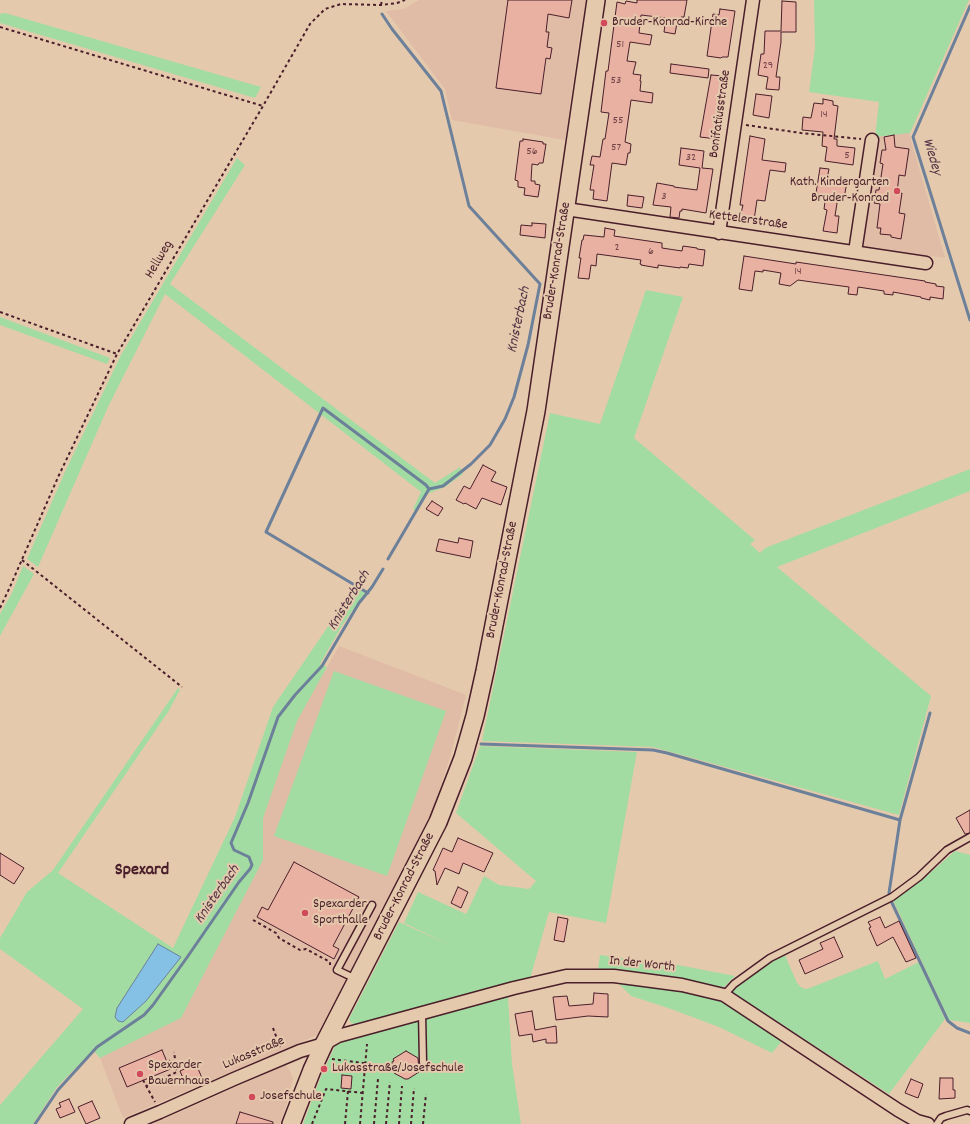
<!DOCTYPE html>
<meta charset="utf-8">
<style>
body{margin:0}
canvas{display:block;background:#e5c9ad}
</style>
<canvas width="970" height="1124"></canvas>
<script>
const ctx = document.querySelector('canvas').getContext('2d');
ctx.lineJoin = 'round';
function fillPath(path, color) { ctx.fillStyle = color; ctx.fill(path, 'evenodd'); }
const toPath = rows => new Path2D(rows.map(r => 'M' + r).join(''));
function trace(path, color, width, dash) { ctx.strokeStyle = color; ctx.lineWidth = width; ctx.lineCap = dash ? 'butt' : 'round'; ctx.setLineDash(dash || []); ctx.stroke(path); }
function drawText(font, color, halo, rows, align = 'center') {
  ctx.font = font + ' Dekko,sans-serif'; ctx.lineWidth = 4; ctx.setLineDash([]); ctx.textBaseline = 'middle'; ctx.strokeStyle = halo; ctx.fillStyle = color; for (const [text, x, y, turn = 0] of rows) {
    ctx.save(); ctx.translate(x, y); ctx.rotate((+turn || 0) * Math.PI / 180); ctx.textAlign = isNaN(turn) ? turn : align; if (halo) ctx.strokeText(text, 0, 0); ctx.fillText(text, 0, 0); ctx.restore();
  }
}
const built = toPath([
 [419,0,586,0,581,31,580,32,565,140,452,120,445,89,386,11,404,9],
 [909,133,945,258,860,245,875,137],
 [339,646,466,695,451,754,432,812,317,1035,123,1118,100,1058,181,1018,263,860,263,818,297,721],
 [286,1065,290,1071,293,1078,286,1106,280,1124,153,1124]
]);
const green = toPath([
 [814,0,969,0,910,133,875,137,879,102,809,92,815,48],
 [5,13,261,87,255,98,0,23,0,14],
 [237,158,245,165,170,284,435,483,460,467,463,474,445,487,427,494,417,512,413,509,421,492,165,294,108,407,38,567,27,559,64,474,121,355],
 [646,290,683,297,634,438,755,540,750,544,760,553,765,548,970,469,970,491,777,567,931,696,899,815,653,747,482,741,550,413,600,424],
 [0,317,110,358,107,364,0,325],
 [23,566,34,574,0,636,0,614,12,593],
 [355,587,365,593,343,624,320,664,327,667,297,721,263,818,263,860,181,1018,100,1058,93,1050,57,1087,33,1124,0,1124,0,1105,83,1009,0,949,0,938,27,892,53,870,178,688,180,690,168,712,58,873,173,948,235,817,273,707],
 [334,671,446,711,387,876,274,836],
 [480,746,637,752,606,923,549,912,530,979,357,1025,351,1023,349,1019,399,922,452,946,404,923,418,892,466,914,461,925,484,876,499,885,529,889,536,881,456,813],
 [955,851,970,855,970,1023,949,1020,893,900,922,880],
 [600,955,678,965,735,976,722,989,685,979,598,969],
 [785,955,797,983,802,988,807,989,878,961,885,979,919,962,945,1019,889,1094,732,992,737,987,755,971],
 [615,980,683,989,722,1000,782,1041,772,1053,719,1027,671,1009,631,996],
 [508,996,512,1064,521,1124,303,1124,320,1079,336,1044,363,1034]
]);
const water = toPath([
 [158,944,181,957,146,1001,123,1022,118,1021,115,1017,117,1008,158,944]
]);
const stream = toPath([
 [970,6,913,137,970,320],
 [382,14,392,29,441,91,469,206,540,284,528,345,514,397,505,419,490,445,471,464,443,486,429,489,388,559],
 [368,593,266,532,323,408,426,485,429,489],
 [481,744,653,750,667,753,900,820,889,893],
 [900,820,930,713],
 [892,903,948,1021,957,1028,970,1033],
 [35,1124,58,1090,97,1047,144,1015,153,1005,188,956,239,882,250,869,252,865,249,857,234,850,231,843,248,803,278,717,295,695,322,666,359,603,372,587,383,569]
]);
const building = toPath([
 [508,0,572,0,569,18,548,14,546,32,549,32,547,47,552,48,550,59,546,58,541,94,496,88,508,0],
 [637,0,687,0,684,17,681,17,680,23,677,23,675,34,664,32,666,18,641,15,639,33,652,35,650,45,630,42,627,61,636,62,633,74,641,75,640,81,641,81,640,91,653,93,652,103,631,100,625,142,631,144,630,153,628,153,626,165,612,163,607,201,593,199,594,190,590,190,594,165,590,165,592,156,600,157,603,139,605,139,609,113,601,112,606,71,608,71,617,2,625,4,626,1,637,3,637,0],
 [782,1,796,2,796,32,781,32,781,42,776,77,780,77,779,90,766,89,768,77,758,75,761,54,764,54,765,31,781,31,782,1],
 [720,9,735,11,728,57,722,57,721,58,707,56,713,14,719,15,720,9],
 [671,64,709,69,708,78,670,73,671,64],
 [711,75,724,76,720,102,721,102,717,139,700,137,711,75],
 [756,94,772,96,769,118,753,115,756,94],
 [823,99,833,101,833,105,838,106,834,139,837,139,837,146,855,148,853,165,825,161,827,147,822,146,823,132,802,130,803,117,811,118,814,103,823,104,823,99],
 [894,135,895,147,909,149,905,176,899,175,897,193,902,193,899,213,905,214,901,239,891,237,891,235,880,234,881,228,877,228,880,204,874,203,876,190,879,190,883,164,880,163,882,150,886,150,884,137,894,135],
 [750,136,765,139,762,160,786,163,785,172,770,170,765,201,757,200,754,220,740,218,743,205,740,205,750,136],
 [523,139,543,142,543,144,546,144,543,163,539,163,538,165,532,164,531,181,535,181,535,184,540,185,538,197,524,195,525,188,518,187,518,181,515,180,520,141,523,141,523,139],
 [681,148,704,151,702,168,713,169,706,213,682,209,682,211,680,211,679,218,670,217,671,207,653,205,657,183,674,186,674,187,697,190,700,168,679,165,681,148],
 [820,168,829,169,827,179,847,182,844,198,838,197,835,216,839,216,837,233,823,231,827,210,824,209,826,195,816,193,820,168],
 [628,195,644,197,642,208,627,206,628,195],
 [532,223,546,224,545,238,520,235,521,225,532,226,532,223],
 [605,228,615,230,614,236,662,243,662,248,682,251,683,246,697,248,697,249,705,250,703,266,689,264,688,268,680,267,680,268,658,265,658,268,641,265,641,264,640,264,641,260,597,254,596,266,591,265,589,279,578,278,580,264,581,258,579,258,582,240,583,240,584,235,604,237,605,228],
 [744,256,796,264,796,262,925,281,925,282,936,284,936,286,944,287,943,299,930,297,930,300,921,298,921,297,893,292,893,295,884,294,884,291,858,287,857,295,848,294,849,287,812,282,798,280,790,286,779,284,781,273,763,270,763,272,755,271,752,291,739,289,744,256],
 [483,465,496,472,491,481,507,487,501,505,482,498,476,509,467,504,465,503,464,504,456,500,464,486,470,489,483,465],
 [432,501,443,508,438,516,426,509,432,501],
 [459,538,473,541,470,558,436,551,439,539,458,543,459,538],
 [970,810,970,833,965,834,956,818,970,810],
 [458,838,493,853,484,872,463,863,459,874,445,868,437,885,435,871,433,870,443,848,452,852,458,838],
 [0,853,24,868,14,884,0,875,0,853],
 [294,862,359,897,333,946,339,949,334,959,257,917,262,907,268,910,294,862],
 [458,887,468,892,461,908,451,903,458,887],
 [558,917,568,919,564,942,554,940,558,917],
 [880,917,885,928,899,921,916,958,906,962,893,937,877,946,869,928,871,927,868,922,880,917],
 [834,937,843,957,805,974,799,960,823,949,820,943,834,937],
 [594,993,608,994,608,1017,588,1016,556,1020,553,997,567,996,569,1006,593,1004,594,993],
 [532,1011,535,1030,556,1026,557,1043,546,1043,546,1039,533,1042,532,1034,519,1036,515,1014,532,1011],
 [162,1050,167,1062,170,1060,173,1068,127,1087,119,1068,162,1050],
 [406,1051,418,1058,419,1072,408,1079,405,1079,394,1073,394,1070,392,1070,392,1062,394,1061,393,1059,406,1051],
 [196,1064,202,1078,186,1085,180,1071,196,1064],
 [342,1075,352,1076,351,1089,341,1088,342,1075],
 [940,1078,953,1078,953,1090,955,1090,955,1098,939,1099,940,1078],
 [911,1079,923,1084,918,1098,905,1093,911,1079],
 [69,1099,75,1112,60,1118,56,1109,61,1107,59,1103,69,1099],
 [92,1101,100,1118,86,1124,78,1107,92,1101],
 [240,1112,273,1122,273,1124,236,1124,240,1112]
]);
const path = toPath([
 [381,5,382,0],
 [0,27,263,106],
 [746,125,801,133,861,139],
 [0,312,117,354],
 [22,560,182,687],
 [0,608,9,589,59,475,117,354,263,106,310,24,325,9,341,4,381,5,397,3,405,0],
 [253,920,276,933,279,938,300,950,306,949,330,962,330,965],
 [273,1028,280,1047],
 [332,1059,387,1066],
 [143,1080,155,1102],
 [146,1086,177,1072,174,1052],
 [312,1124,326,1089,363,1093],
 [345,1124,348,1091],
 [360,1124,367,1044],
 [374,1124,378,1079],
 [386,1124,390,1082],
 [399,1124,402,1086],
 [411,1124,414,1088],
 [423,1124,426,1094]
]);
const lane = toPath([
 [356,979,337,970,372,905],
 [724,995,734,984,770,958,892,897,919,877,947,850,970,837],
 [422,1013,423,1062],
 [937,1124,941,1118,946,1116,967,1110,970,1111]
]);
const street = toPath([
 [566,209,926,263],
 [719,233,753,0],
 [855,252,872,140],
 [131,1124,160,1112,234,1079,300,1051,324,1044,338,1036,514,988,566,976,614,976,682,985,724,995,898,1110,917,1121,928,1124]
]);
const secondary = toPath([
 [291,1124,312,1070,324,1044,438,822,463,758,475,716,485,671,536,411,596,0]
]);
const markers = [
 [604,23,4,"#d1495b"],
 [897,191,4,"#d1495b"],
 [305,913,4,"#d1495b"],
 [324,1069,4,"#d1495b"],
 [140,1074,4,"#d1495b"],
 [252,1097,4,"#d1495b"]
];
const numberNames = [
 ["51",620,45],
 ["29",768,66],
 ["53",616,81],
 ["14",824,115],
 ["55",618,121],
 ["57",616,148],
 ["56",532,152],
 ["5",847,156],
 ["32",691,158],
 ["3",664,197],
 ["2",617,248],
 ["6",651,252],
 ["14",798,272]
];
const poiNames = [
 ["Bruder-Konrad-Kirche",612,23],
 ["Kath. Kindergarten",889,183,"right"],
 ["Bruder-Konrad",889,199,"right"],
 ["Spexarder",313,905],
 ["Sporthalle",313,921],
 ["Spexarder",148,1066],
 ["Bauernhaus",148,1082],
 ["Lukasstraße/Josefschule",332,1069],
 ["Josefschule",260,1097]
];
const streetNames = [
 ["Bonifatiusstraße",721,114,-82],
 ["Kettelerstraße",748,221,8],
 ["Hellweg",160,260,-59],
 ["Bruder-Konrad-Straße",558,261,-81],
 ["Bruder-Konrad-Straße",503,580,-79],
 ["Bruder-Konrad-Straße",405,887,-63],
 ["In der Worth",642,965,6],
 ["Lukasstraße",254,1054,-23]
];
const waterNames = [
 ["Wiedey",931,157,74],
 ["Knisterbach",520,320,-78],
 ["Knisterbach",350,601,-58],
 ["Knisterbach",218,895,-55]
];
const districtNames = [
 ["Spexard",142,872]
];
fillPath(built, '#e0bba5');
fillPath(green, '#a3dca2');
fillPath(water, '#84c1e4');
trace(water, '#6d809a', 1);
trace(stream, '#6d809a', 3);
fillPath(building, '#e9b1a2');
trace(building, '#4a1f2b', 1);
trace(lane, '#4a1f2b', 9);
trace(street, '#4a1f2b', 15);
trace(secondary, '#4a1f2b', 20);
trace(path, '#4a1f2b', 2, [3, 3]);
trace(lane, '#e5c9ad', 6);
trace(street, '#e5c9ad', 12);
trace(secondary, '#e5c9ad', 17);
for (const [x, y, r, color] of markers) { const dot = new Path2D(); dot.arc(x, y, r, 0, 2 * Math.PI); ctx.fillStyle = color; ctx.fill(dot); trace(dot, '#e5c9ad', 1.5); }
drawText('12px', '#724449', null, numberNames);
drawText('14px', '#4a1f2b', '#e5c9ad', poiNames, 'left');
drawText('14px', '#4a1f2b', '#e5c9ad', streetNames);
drawText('italic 15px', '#533747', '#e5c9ad', waterNames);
drawText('bold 18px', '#4a1f2b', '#e5c9ad', districtNames);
</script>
